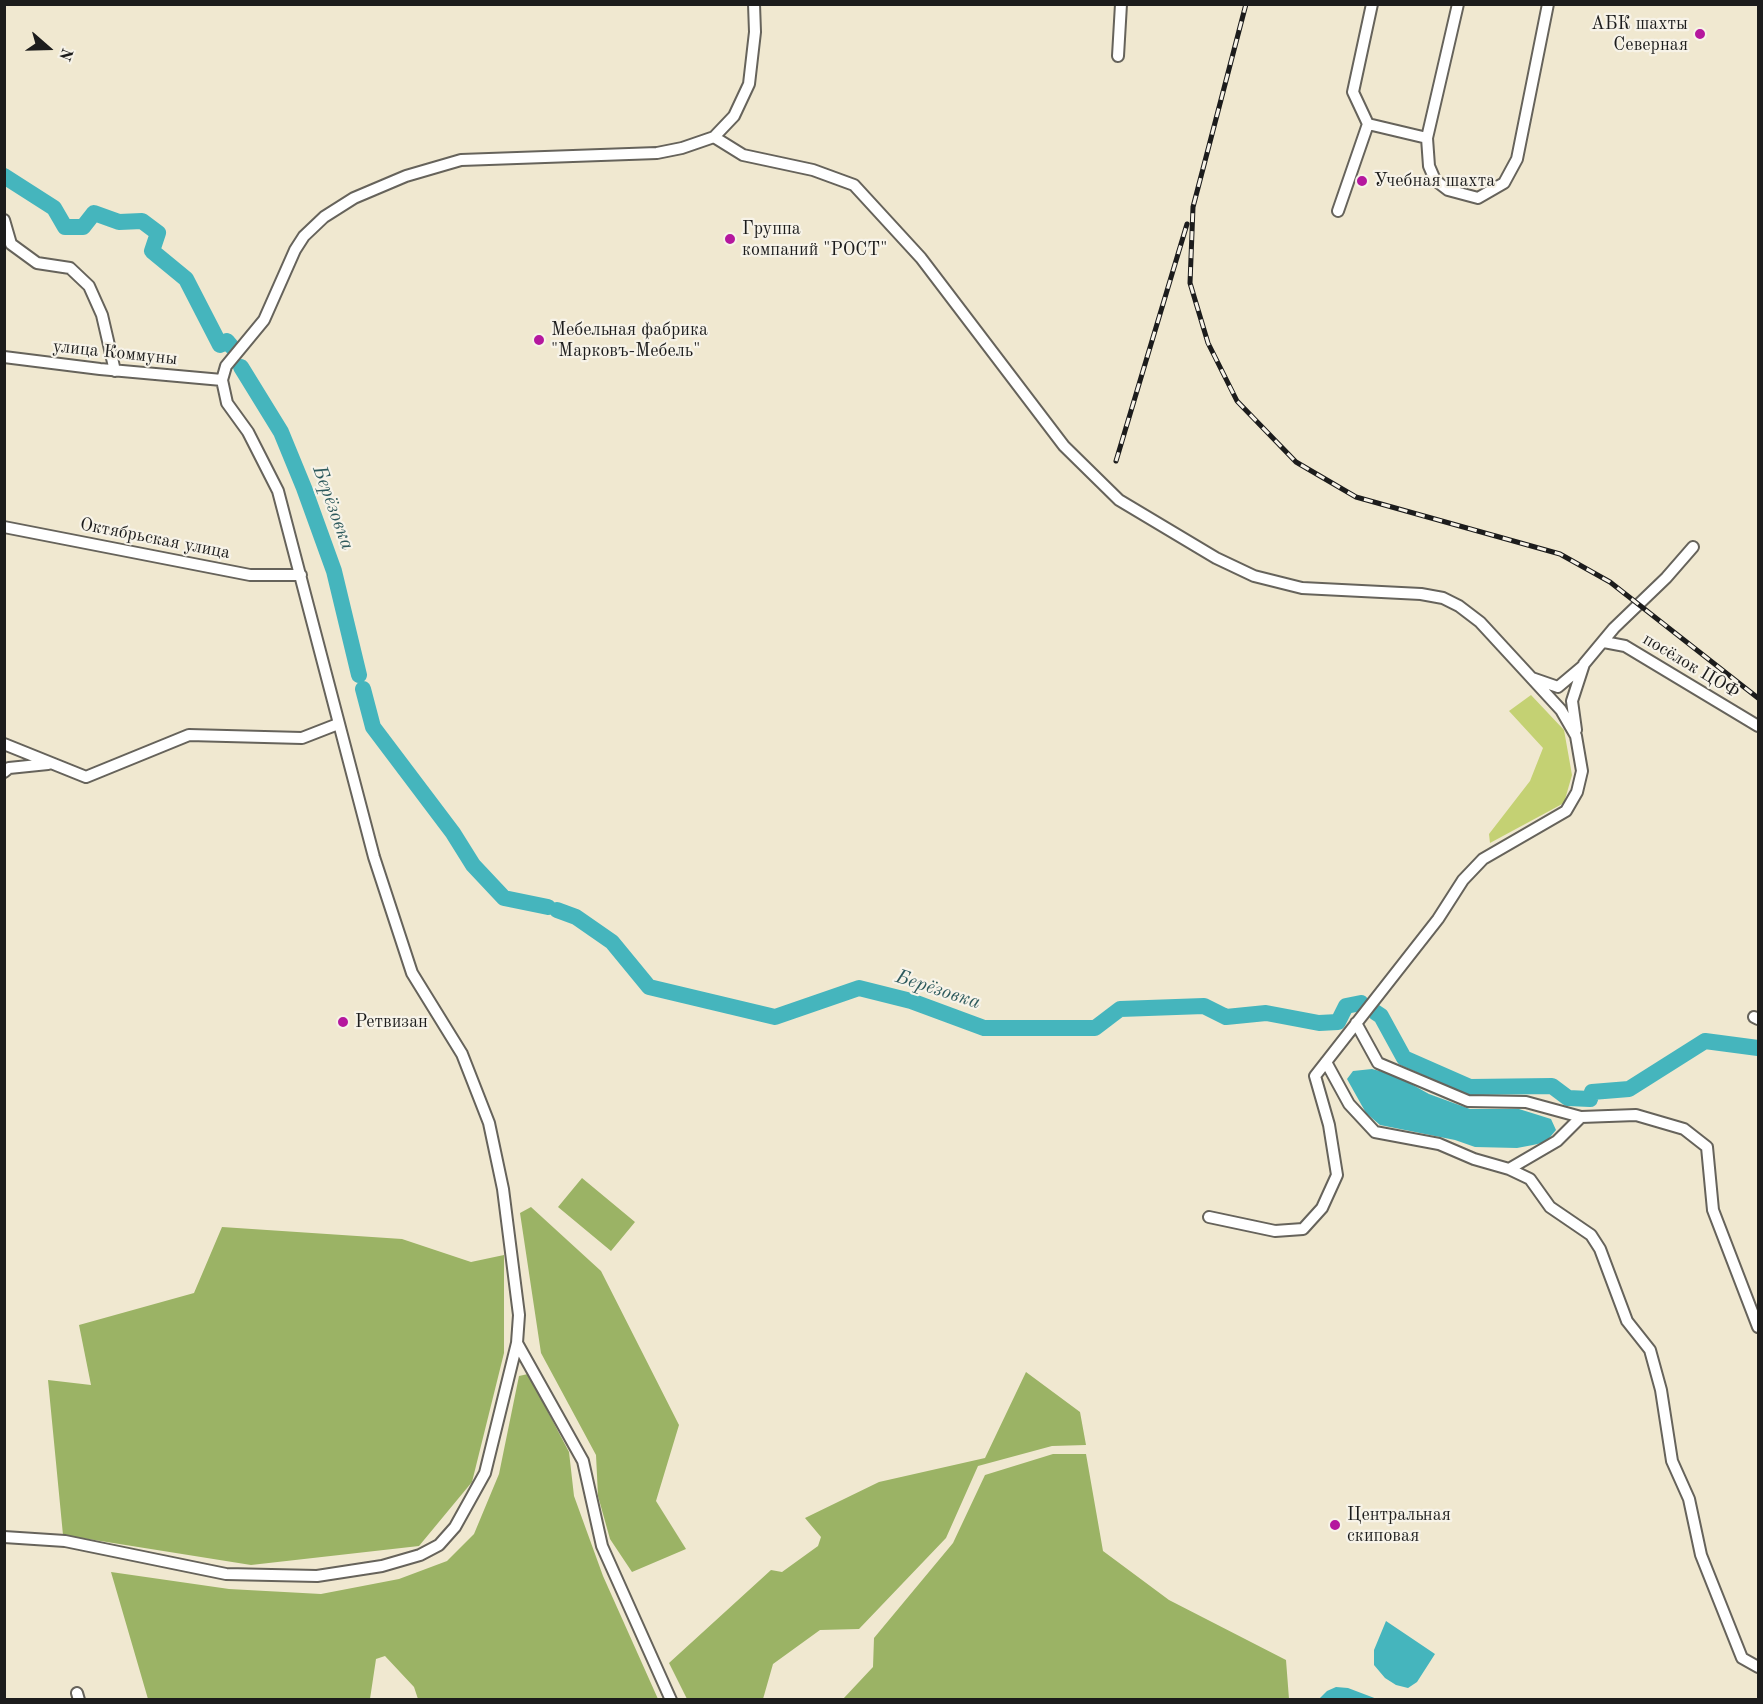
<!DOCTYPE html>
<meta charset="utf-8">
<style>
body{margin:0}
#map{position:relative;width:1763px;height:1704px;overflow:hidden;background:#f0e8d0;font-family:"Old Standard TT",serif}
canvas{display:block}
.frame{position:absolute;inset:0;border:6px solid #1c1c1c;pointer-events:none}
.north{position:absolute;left:18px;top:18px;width:60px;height:60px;-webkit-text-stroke:4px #f7f3e8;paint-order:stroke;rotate:110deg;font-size:16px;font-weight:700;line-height:24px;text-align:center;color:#1c1c1c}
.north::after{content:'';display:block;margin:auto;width:21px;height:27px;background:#1c1c1c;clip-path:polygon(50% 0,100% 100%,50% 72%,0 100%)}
</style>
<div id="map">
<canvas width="1763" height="1704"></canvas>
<div class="frame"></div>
<div class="north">N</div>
</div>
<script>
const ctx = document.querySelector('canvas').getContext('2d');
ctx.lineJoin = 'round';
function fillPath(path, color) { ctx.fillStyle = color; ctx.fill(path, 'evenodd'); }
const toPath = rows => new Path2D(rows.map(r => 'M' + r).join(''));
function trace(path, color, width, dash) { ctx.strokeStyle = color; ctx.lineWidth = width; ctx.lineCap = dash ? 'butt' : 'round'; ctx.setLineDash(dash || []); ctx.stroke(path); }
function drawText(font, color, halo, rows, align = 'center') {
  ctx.font = font + ' "Old Standard TT",serif'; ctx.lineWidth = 4.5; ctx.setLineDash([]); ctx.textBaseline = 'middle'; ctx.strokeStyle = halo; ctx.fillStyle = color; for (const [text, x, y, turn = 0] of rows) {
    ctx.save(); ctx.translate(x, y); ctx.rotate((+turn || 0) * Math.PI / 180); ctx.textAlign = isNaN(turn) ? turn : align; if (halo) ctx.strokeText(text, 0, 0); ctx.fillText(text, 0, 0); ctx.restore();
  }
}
const green = toPath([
 [1531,695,1564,730,1572,775,1564,803,1490,843,1489,834,1530,781,1543,748,1509,711]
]);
const forest = toPath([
 [582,1178,635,1222,611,1251,558,1207],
 [531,1207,601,1271,679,1425,656,1501,686,1549,632,1572,610,1539,598,1496,596,1455,541,1353,520,1213],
 [222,1227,402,1239,471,1262,504,1255,504,1353,472,1482,419,1546,251,1565,63,1535,48,1380,91,1385,79,1325,194,1293],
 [1026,1372,1080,1412,1086,1445,1052,1446,978,1466,946,1538,859,1629,820,1630,773,1664,763,1699,687,1699,669,1663,771,1570,782,1572,818,1546,821,1537,805,1518,879,1482,985,1458],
 [528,1374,569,1452,574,1496,603,1576,658,1699,418,1699,414,1687,385,1656,376,1659,370,1699,148,1699,111,1572,229,1589,321,1594,399,1579,447,1561,474,1534,499,1474,519,1376],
 [1053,1454,1086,1454,1103,1551,1169,1600,1286,1660,1289,1699,843,1699,873,1667,874,1638,953,1543,985,1475]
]);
const water = toPath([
 [1372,1069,1395,1075,1429,1094,1470,1109,1519,1109,1551,1119,1556,1130,1546,1142,1533,1145,1517,1148,1475,1147,1455,1140,1380,1125,1366,1113,1347,1079,1353,1071],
 [1386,1621,1435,1654,1417,1682,1408,1688,1396,1685,1385,1678,1374,1665,1374,1650],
 [1336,1687,1348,1688,1377,1699,1319,1699,1327,1691]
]);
const river = toPath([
 [4,176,54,208,65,227,83,227,94,213,119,222,142,221,158,233,152,251,186,279,220,345,227,341,232,347],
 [241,367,281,432,304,488,334,571,359,675],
 [363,689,373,727,453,833,473,865,504,898,548,907],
 [557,910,576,917,612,942,649,987,775,1017,859,988,911,1001,984,1028,1095,1028,1120,1009,1204,1006,1226,1017,1266,1013,1319,1023,1338,1022,1346,1006,1361,1003],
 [1375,1012,1381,1016,1404,1058,1470,1087,1552,1086,1568,1098,1590,1099,1592,1092,1629,1089,1705,1041,1758,1048]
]);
const minor = toPath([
 [1458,4,1427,138,1429,166,1435,180,1448,190,1478,198,1504,183,1517,159,1548,4],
 [1118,56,1121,4],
 [1368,124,1427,138],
 [714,137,743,155,813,170,854,185,921,258,1064,446,1119,500,1216,558,1254,576,1302,588,1421,594,1443,598,1459,606,1480,622,1527,673,1561,710,1576,736,1582,771,1577,792,1566,811,1483,859,1463,880,1438,919,1315,1076,1329,1125,1337,1175,1322,1208,1303,1229,1275,1231,1209,1217],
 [1338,211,1368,124,1353,92,1372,4],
 [4,220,11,244,37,263,70,268,89,286,102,315,115,371],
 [4,357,100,369,222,380],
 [4,527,250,575,301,575],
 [1604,642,1625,646,1758,726],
 [1532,678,1558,687,1583,666],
 [1576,730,1572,701,1584,664,1614,628,1666,578,1693,547],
 [4,744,86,777,189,735,302,738,338,724],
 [4,772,9,768,48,764],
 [1754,1017,1758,1019],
 [1356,1023,1378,1063,1468,1101,1526,1102,1581,1117],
 [1326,1062,1349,1104,1375,1132,1439,1144,1474,1159,1509,1169,1557,1141,1581,1117,1636,1115,1684,1129,1707,1147,1713,1210,1758,1327],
 [1509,1169,1530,1179,1550,1207,1591,1235,1600,1249,1627,1321,1650,1350,1661,1390,1672,1461,1689,1499,1701,1555,1742,1658,1758,1667],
 [517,1343,583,1461,602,1546,671,1700],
 [4,1537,65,1541,226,1574,317,1576,382,1566,420,1555,439,1545,455,1527,485,1473,517,1343,519,1315,503,1189,489,1123,462,1054,412,973,374,857,278,491,248,432,227,403,222,380,226,366,264,320,295,250,304,236,324,217,354,198,406,176,461,160,657,153,682,148,714,137,734,116,749,84,755,32,754,4],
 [77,1693,79,1700]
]);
const rail = toPath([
 [1246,4,1193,207,1190,283,1208,343,1237,401,1296,462,1356,497,1560,554,1610,582,1758,698],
 [1116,461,1187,224]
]);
const markers = [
 [1700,34,6,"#b5179e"],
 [1362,181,6,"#b5179e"],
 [730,239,6,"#b5179e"],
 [539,340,6,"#b5179e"],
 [343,1022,6,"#b5179e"],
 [1335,1525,6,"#b5179e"]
];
const poiNames = [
 ["АБК шахты",1688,24,"right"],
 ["Северная",1688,45,"right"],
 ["Учебная шахта",1374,181],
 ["Группа",742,229],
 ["компаний \"РОСТ\"",742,250],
 ["Мебельная фабрика",551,330],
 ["\"Марковъ-Мебель\"",551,351],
 ["Ретвизан",355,1022],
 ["Центральная",1347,1515],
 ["скиповая",1347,1536]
];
const streetNames = [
 ["улица Коммуны",115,353,6],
 ["Октябрьская улица",155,539,11],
 ["посёлок ЦОФ",1691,666,31]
];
const waterNames = [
 ["Берёзовка",333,508,70],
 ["Берёзовка",938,990,18]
];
fillPath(green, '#c4d173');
fillPath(forest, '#9bb365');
fillPath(water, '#45b5bd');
trace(river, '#45b5bd', 16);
trace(minor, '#66635b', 14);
trace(minor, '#fff', 10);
trace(rail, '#1c1c1c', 5);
trace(rail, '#f7f3e8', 3, [9]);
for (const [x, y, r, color] of markers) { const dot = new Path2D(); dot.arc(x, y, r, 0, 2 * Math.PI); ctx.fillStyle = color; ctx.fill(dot); trace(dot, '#f7f3e8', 2); }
drawText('18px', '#1c1c1c', '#f7f3e8', poiNames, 'left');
drawText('18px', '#1c1c1c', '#f7f3e8', streetNames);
drawText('italic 20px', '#2c595c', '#f7f3e8', waterNames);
</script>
